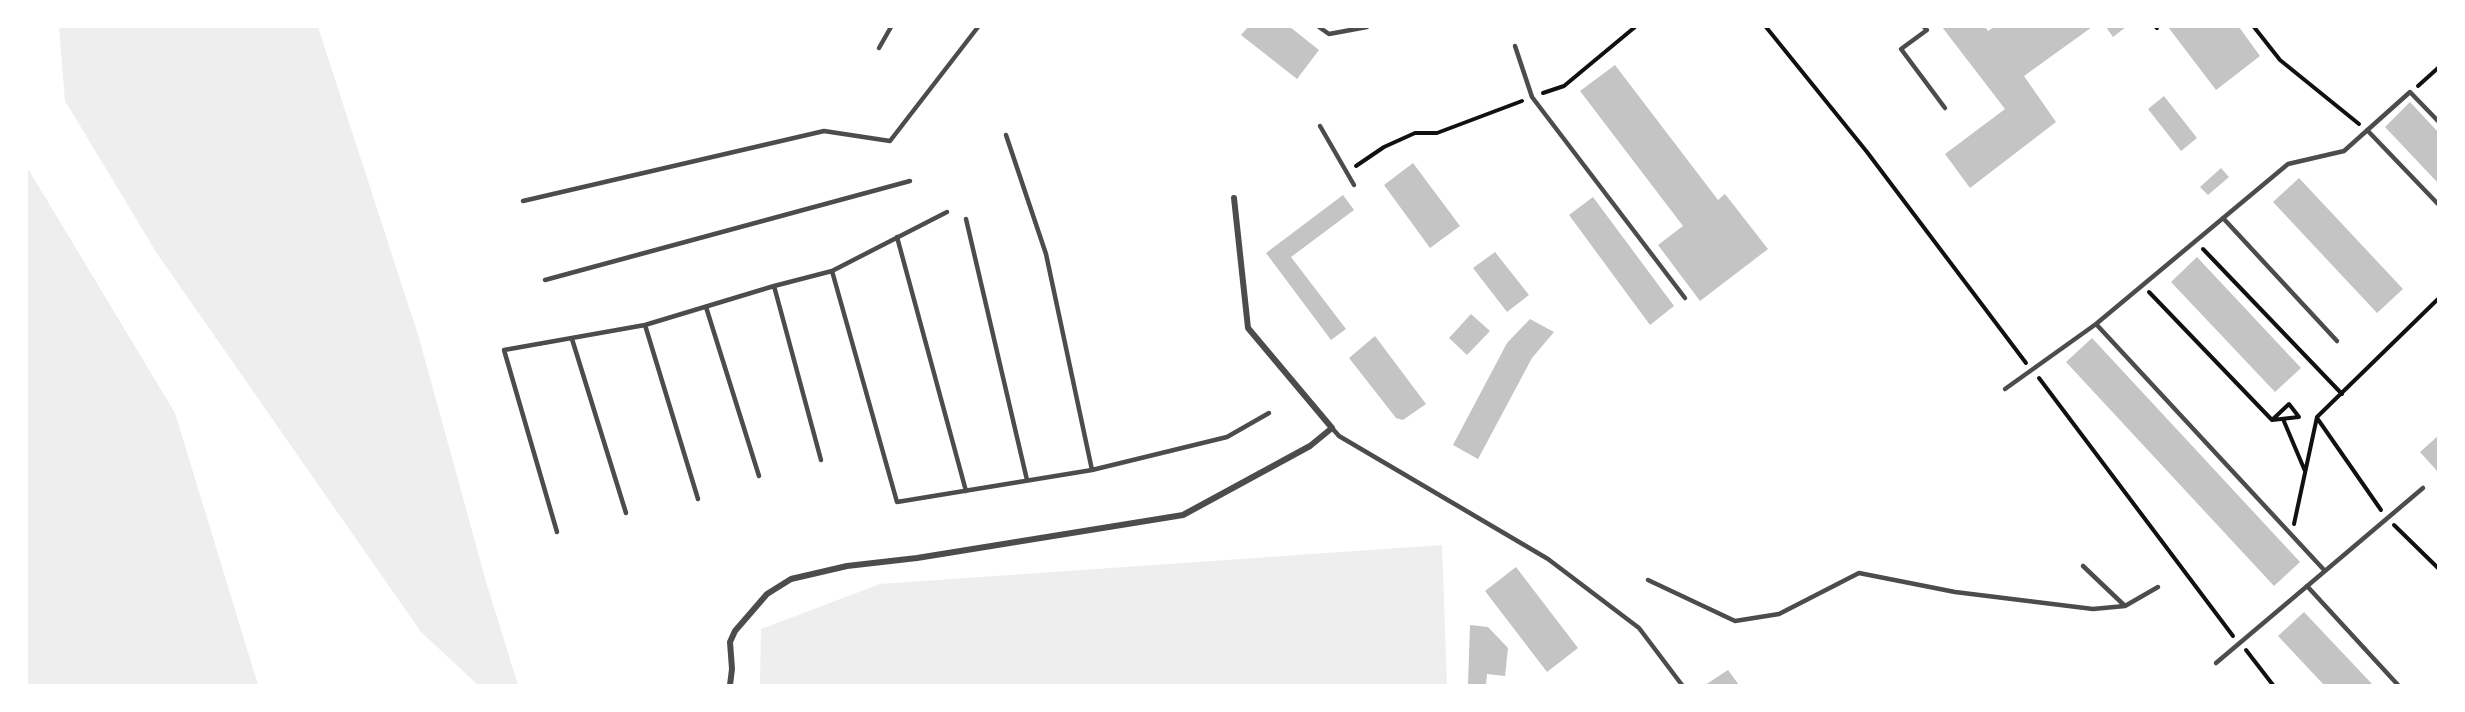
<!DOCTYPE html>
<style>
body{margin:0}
#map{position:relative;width:2465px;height:712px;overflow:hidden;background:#fff;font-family:"Fira Sans",sans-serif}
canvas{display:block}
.frame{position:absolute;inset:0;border:28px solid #fff;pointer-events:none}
</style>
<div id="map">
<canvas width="2465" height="712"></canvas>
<div class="frame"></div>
</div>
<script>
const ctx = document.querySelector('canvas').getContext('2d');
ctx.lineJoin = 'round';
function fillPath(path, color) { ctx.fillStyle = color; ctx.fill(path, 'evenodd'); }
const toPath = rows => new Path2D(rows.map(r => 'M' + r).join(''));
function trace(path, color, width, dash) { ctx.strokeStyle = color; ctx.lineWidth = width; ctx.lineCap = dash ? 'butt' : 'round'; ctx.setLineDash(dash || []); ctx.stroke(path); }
const green = toPath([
 [59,27,318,27,419,338,487,585,518,685,478,685,421,632,158,255,65,101],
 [27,167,175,413,258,685,27,685],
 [1442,545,1447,685,760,685,761,629,880,584]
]);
const building = toPath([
 [1248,27,1290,27,1319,50,1297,79,1241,35],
 [1942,27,1985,27,1988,31,1994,27,2092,27,2024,76,2056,122,1970,188,1945,154,2005,109],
 [2106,27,2126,27,2113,37],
 [2168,27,2239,27,2260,56,2216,90],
 [1615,65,1718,200,1725,194,1768,249,1700,301,1658,245,1683,226,1580,91],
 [2164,96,2197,138,2181,151,2148,109],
 [2410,102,2438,132,2438,183,2385,127],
 [1413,163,1460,226,1430,248,1384,185],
 [2221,168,2229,177,2208,195,2200,187],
 [2299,178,2403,289,2377,313,2273,202],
 [1343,195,1354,210,1291,257,1346,329,1331,340,1266,253],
 [1593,197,1674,306,1650,325,1569,215],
 [1495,252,1529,295,1507,312,1473,268],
 [2197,257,2301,368,2275,392,2171,282],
 [1471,314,1490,331,1467,355,1449,338],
 [1530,319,1554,332,1532,358,1478,459,1453,445,1507,343],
 [1375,336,1426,404,1403,420,1396,418,1349,358],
 [2092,338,2300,562,2274,586,2066,362],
 [2438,436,2438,472,2420,452],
 [1516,567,1578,648,1547,672,1485,591],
 [2304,612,2373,685,2324,685,2278,636],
 [1470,625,1488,627,1508,648,1505,676,1487,674,1486,685,1468,685],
 [1728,670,1739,685,1705,685]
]);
const path = toPath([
 [1766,27,1867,152,2026,363],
 [2156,27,2157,28],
 [2254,27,2280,60,2359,124],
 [2418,86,2438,68],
 [1543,93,1564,86,1635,27],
 [1356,166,1384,147,1415,133,1437,133,1522,101],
 [2203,249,2342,394],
 [2149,292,2272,420,2289,404,2299,417,2272,420],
 [2039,378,2233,636],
 [2317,418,2381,510],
 [2283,419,2305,471],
 [2294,524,2317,417,2438,299],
 [2394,525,2438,568],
 [2246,650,2273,685]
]);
const service = toPath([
 [1319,27,1329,34,1367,27],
 [1924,27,1927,30,1901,49,1945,108],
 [1515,46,1532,97,1685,298],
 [879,48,891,27],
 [1320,126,1354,185],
 [2367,130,2438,204],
 [523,201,824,131,890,141,978,27],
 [2223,218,2337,341],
 [966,219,1027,480],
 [897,237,966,491],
 [832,271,897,502,1092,470,1046,254,1006,135],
 [545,280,910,181],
 [774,286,821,460],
 [706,307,759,476],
 [2096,324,2325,571,2216,663],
 [645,325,698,499],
 [572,339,626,513],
 [2005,389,2096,324,2288,164,2344,151,2410,92,2438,121],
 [1332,428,1339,436,1548,559,1639,628,1682,685],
 [1092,470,1227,437,1269,413],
 [557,532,504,350,645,325,774,286,832,271,947,212],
 [2083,566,2125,606,2158,587],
 [2325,571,2423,488],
 [1648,580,1735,621,1779,614,1859,573,1955,592,2093,609,2125,606],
 [2307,586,2398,685]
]);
const minor = toPath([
 [730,685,732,669,730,642,735,631,767,594,791,579,847,566,917,558,1183,515,1310,446,1332,428,1248,328,1234,198]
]);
fillPath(green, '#eee');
fillPath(building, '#c4c4c4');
trace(path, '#111', 4);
trace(service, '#4c4c4c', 4.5);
trace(minor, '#4c4c4c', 6);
</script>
